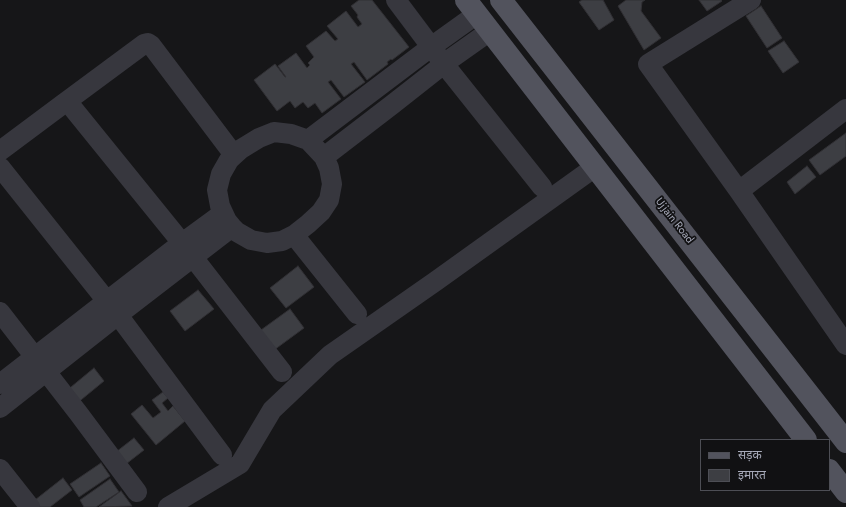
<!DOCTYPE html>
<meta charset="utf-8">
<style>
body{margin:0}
#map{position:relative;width:846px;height:507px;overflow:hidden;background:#161618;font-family:Jost,"Noto Sans Devanagari",sans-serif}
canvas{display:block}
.legend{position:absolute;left:700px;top:439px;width:130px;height:52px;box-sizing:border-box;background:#111113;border:1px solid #4d4e55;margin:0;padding:5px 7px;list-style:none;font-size:12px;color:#a7aab9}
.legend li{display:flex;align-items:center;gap:8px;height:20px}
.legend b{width:20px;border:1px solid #4d4e55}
</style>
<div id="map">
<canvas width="846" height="507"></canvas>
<ul class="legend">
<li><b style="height:5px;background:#52535d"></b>सड़क</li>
<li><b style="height:11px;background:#3d3e43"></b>इमारत</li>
</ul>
</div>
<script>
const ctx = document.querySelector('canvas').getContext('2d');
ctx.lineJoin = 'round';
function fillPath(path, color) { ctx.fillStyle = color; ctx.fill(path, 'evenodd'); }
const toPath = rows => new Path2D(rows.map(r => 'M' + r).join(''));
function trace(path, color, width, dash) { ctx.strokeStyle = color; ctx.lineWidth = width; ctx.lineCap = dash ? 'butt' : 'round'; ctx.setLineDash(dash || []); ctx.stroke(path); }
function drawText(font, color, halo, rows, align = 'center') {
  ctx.font = font + ' Jost,sans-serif'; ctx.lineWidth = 3.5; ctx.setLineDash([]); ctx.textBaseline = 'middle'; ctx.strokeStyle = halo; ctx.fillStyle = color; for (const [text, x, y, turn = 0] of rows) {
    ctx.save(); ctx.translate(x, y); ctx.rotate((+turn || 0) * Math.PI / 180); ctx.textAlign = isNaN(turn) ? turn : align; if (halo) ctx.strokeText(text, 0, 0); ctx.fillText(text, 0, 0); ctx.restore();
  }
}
const building = toPath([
 [359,0,372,0,409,47,392,60,391,59,387,62,388,64,367,80,354,62,351,64,365,82,344,97,331,80,328,82,341,99,322,113,315,103,308,108,303,102,295,108,290,101,277,111,254,80,275,64,285,77,286,77,278,66,296,53,307,68,310,65,308,63,314,57,306,46,326,31,335,41,338,39,327,26,346,11,358,27,362,24,357,17,358,15,351,6,359,0],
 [582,0,603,0,614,20,599,30,579,2,582,0],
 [626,0,645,0,642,2,641,11,661,38,644,50,618,6,626,0],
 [699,0,721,0,722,1,707,11,699,0],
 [761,6,782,38,767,48,746,16,761,6],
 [784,41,799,62,783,73,768,51,784,41],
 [846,133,846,156,820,175,809,160,846,133],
 [807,166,816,177,795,194,787,182,807,166],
 [298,266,314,287,286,308,270,288,298,266],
 [198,290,214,309,185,331,170,311,198,290],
 [290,309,304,328,274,350,261,330,290,309],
 [94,368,104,381,76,404,65,392,94,368],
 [163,392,168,398,162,403,168,411,173,406,185,421,156,445,131,414,142,405,153,418,161,412,152,400,163,392],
 [134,438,144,450,126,464,116,452,134,438],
 [101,463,110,476,79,497,70,484,101,463],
 [63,478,72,490,50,507,40,507,35,500,63,478],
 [110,479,119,492,96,507,84,507,80,500,110,479],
 [121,491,132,506,99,507,121,491]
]);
const minor = toPath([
 [396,0,444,64,542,187],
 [751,0,648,64,739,191,846,345],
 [274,132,291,134,308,140,324,157,329,168,332,184,329,200,321,212,308,224,294,235,282,241,267,243,251,240,237,232,232,227,227,221,220,206,217,190,221,174,229,160,241,149,259,138,274,132],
 [308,140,431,47,477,14],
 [0,151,67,101],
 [234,155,151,45,148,43,144,44,67,101,182,243,282,372],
 [324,157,393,104,449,60,490,31],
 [0,167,118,315,222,455],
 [739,191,846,109],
 [294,235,357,314],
 [0,312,79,414,137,492],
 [0,384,182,243,223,213],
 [0,408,118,315,232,227],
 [0,469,30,507],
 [168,507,240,464,272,410,330,355,436,281,595,167]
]);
const major = toPath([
 [466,0,806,440],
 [501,0,846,442],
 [829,470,846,492]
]);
const streetNames = [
 ["Ujjain Road",674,221,52]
];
fillPath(building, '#3d3e43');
trace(building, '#313034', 1);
trace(minor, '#37373e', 20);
trace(major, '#52535d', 22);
drawText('11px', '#a7aab9', '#111113', streetNames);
</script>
